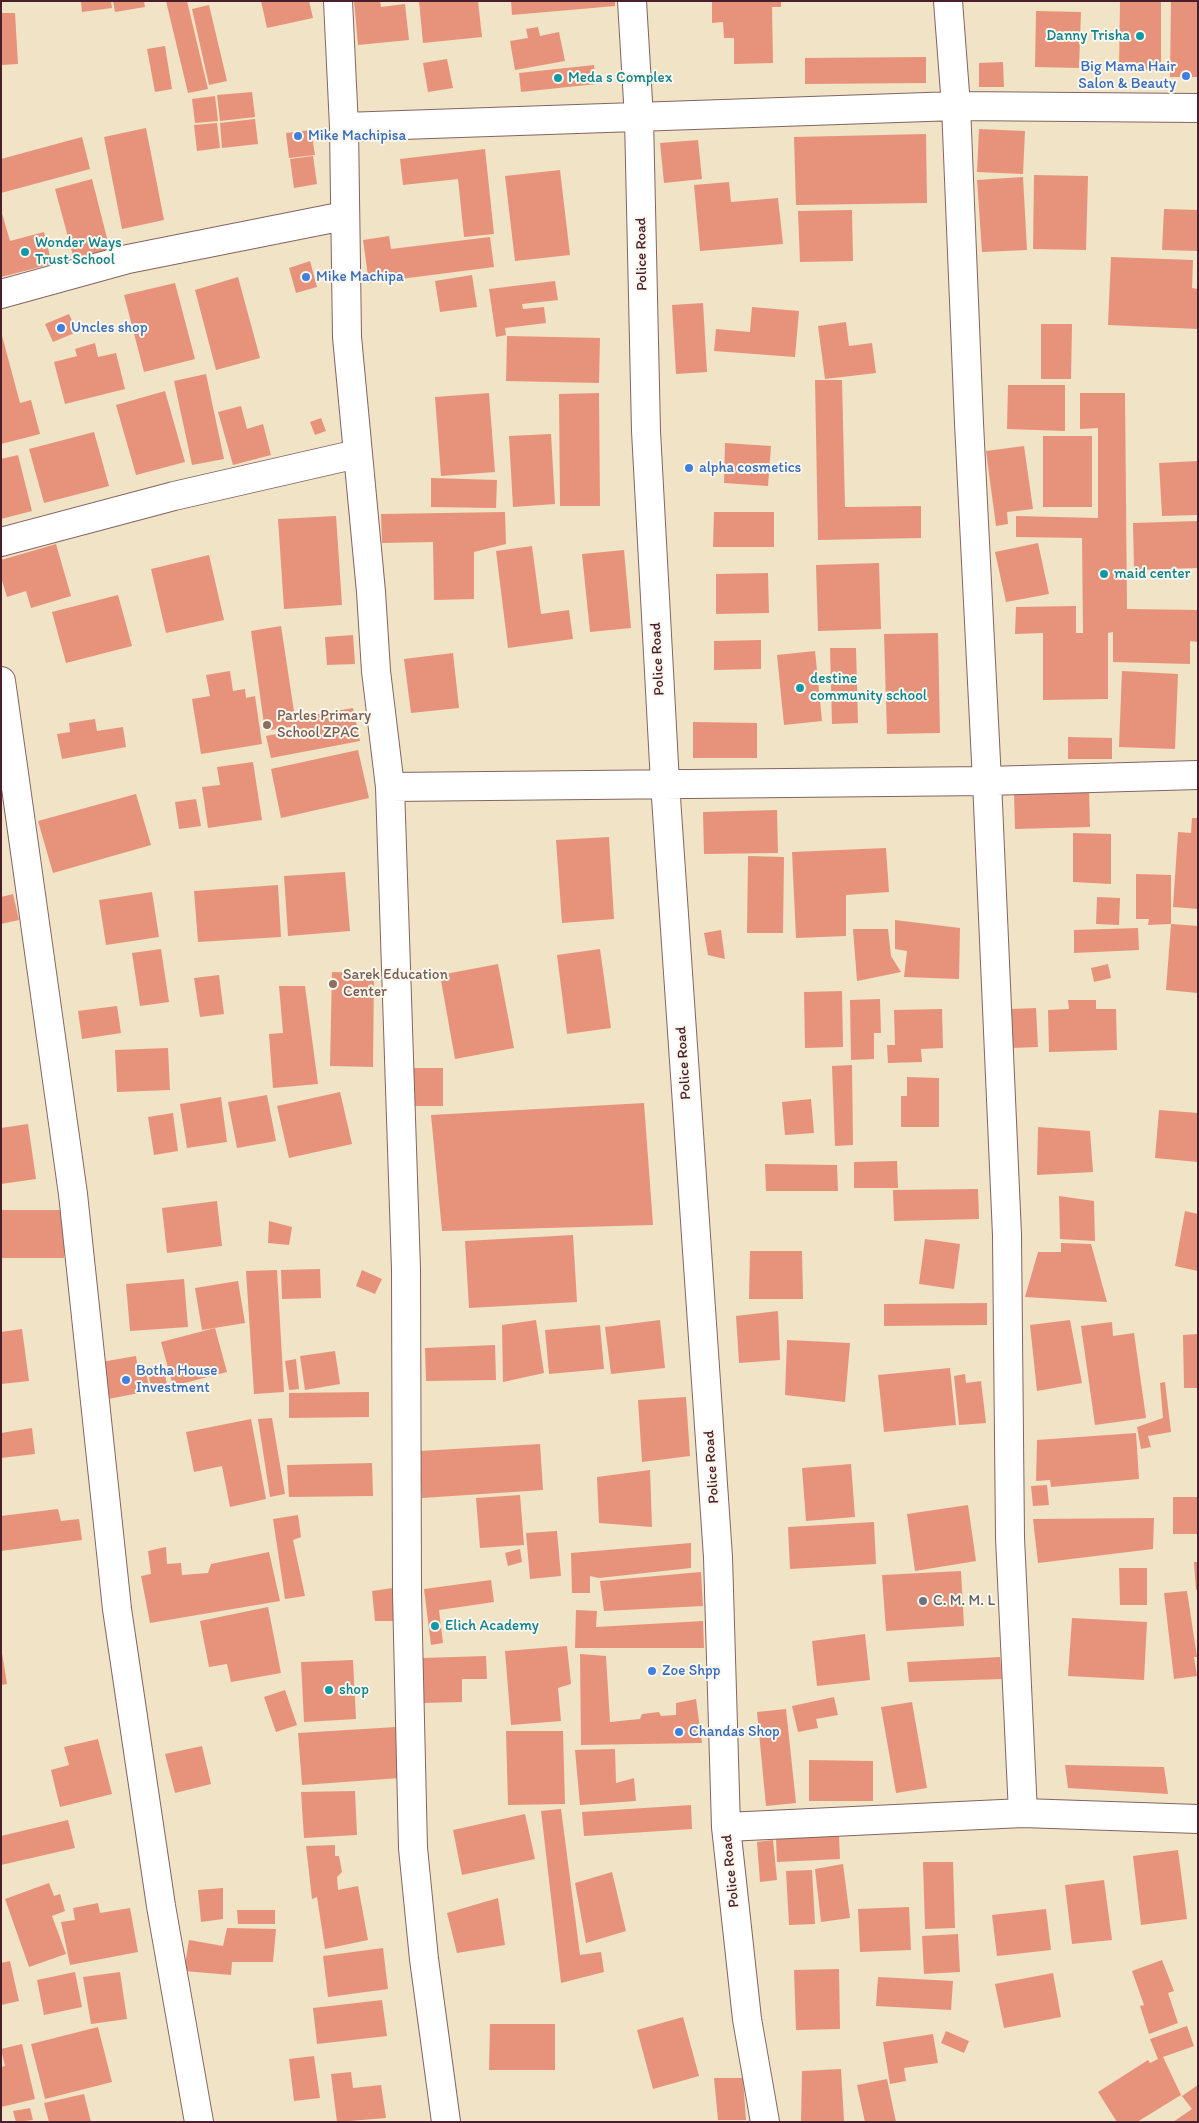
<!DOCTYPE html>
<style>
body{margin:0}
#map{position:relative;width:1199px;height:2123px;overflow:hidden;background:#f0e3c6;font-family:Itim,sans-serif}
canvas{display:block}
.frame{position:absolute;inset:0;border:2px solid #4a1f2b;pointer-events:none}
</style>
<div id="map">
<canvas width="1199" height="2123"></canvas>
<div class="frame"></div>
</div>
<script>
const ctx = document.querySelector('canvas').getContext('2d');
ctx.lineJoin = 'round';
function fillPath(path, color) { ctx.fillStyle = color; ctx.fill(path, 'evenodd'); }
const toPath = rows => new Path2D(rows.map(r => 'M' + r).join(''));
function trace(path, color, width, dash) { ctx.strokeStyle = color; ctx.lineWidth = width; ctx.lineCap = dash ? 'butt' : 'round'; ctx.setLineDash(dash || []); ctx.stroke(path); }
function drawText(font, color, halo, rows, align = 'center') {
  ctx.font = font + ' Itim,sans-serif'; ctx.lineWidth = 4; ctx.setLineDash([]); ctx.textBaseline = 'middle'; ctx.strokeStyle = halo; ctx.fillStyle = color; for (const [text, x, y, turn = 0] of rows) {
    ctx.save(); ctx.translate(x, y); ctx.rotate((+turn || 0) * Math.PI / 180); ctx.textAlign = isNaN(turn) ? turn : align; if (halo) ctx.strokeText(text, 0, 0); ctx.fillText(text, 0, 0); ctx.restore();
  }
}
const building = toPath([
 [81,1,111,1,112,8,82,12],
 [113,1,144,1,145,7,115,12],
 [166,1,187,1,208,89,188,93],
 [261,1,309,1,313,18,267,28],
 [354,1,380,1,381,7,405,4,409,40,358,45],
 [419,1,478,1,482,37,423,43],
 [511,1,615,1,615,6,512,15],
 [712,1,781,1,781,7,772,7,773,63,734,64,734,38,724,38,723,22,712,23],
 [1120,1,1161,1,1161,70,1119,70],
 [1171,1,1198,1,1198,77,1170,77],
 [209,5,227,81,209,85,192,9],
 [1036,11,1081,12,1079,68,1035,67],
 [1,13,15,13,18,64,1,65],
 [538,27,540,36,559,32,565,61,515,70,510,41,528,38,526,29],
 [165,46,172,89,155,92,147,49],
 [926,57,926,83,805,84,805,58],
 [447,59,453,88,428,92,423,63],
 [1003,62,1004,87,979,87,979,63],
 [594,65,596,84,521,92,519,73],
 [252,92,255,117,220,121,217,95],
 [215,96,218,121,195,123,192,99],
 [255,119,258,144,222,148,220,123],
 [217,123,220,148,197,151,194,125],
 [146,128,164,220,122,229,104,137],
 [979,129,1025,131,1023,174,977,172],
 [311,130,315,155,289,158,286,133],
 [926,134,927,203,796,205,794,137],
 [82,137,90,169,1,193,1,159],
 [698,140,702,179,664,183,660,143],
 [485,149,494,234,464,237,458,179,403,185,400,159],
 [313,156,317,184,294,188,290,159],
 [560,170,570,255,515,261,505,176],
 [1034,175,1088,176,1086,250,1033,249],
 [1023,177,1027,250,982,252,977,180],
 [92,179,110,250,74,259,55,189],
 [729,182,731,202,778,198,783,244,700,251,694,185],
 [1164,209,1198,210,1198,251,1162,250],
 [1,210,10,241,44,232,52,264,1,277],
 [852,210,853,261,800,262,798,211],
 [389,236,391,249,490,237,494,267,369,283,363,240],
 [1111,257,1193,260,1192,288,1198,289,1198,329,1108,325],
 [310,261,317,287,296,293,289,268],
 [472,275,477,307,440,312,435,281],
 [238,277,260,358,216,370,195,290],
 [555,281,558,300,522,304,523,309,544,307,546,323,505,328,506,335,496,337,489,289],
 [175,283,195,359,144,372,124,295],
 [703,303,707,372,676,374,672,305],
 [752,307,799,311,795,357,714,351,716,329,750,332],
 [69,314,77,332,53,342,45,324],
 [846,322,849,346,872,343,876,373,825,379,818,326],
 [1041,324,1072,324,1071,379,1041,379],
 [1,332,20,403,31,400,40,434,1,444],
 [507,336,600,338,599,383,506,381],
 [95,343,98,357,116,353,125,389,65,404,54,362,77,356,75,349],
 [206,374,224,459,192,465,174,381],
 [815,380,842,380,845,507,921,506,921,538,818,540],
 [1008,385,1065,385,1065,431,1007,429],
 [165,391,185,462,136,475,116,405],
 [489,393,495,472,441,476,435,397],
 [599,393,600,506,560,506,559,394],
 [1080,393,1125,393,1127,609,1198,610,1198,642,1190,641,1190,664,1113,662,1113,632,1108,633,1108,699,1043,700,1043,633,1015,634,1016,607,1076,606,1076,633,1083,633,1082,538,1016,537,1016,516,1098,518,1098,428,1080,429],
 [241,406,247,429,263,424,271,455,233,465,218,412],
 [321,418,326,431,315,435,310,422],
 [94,432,109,486,44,503,29,449],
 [551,434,555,504,513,507,509,436],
 [1043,436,1092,436,1092,507,1043,507],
 [725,443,771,446,768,486,724,483],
 [1024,446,1033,509,1007,512,1008,524,996,526,986,451],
 [18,455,32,511,1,519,1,459],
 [1198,461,1198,515,1162,516,1159,463],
 [431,478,497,480,496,508,431,507],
 [505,512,506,544,474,552,474,599,434,600,433,542,382,543,381,514],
 [714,512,774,512,774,547,713,547],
 [336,516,342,605,284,609,278,519],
 [1198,521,1198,568,1134,570,1133,523],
 [1038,543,1049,594,1006,602,995,552],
 [56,544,71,596,31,608,26,591,7,597,1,577,1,560],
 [532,546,541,614,569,610,573,639,508,648,496,551],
 [624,550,631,628,590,632,582,554],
 [209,555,224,620,166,633,151,569],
 [879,563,881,629,818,631,816,565],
 [768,573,769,613,716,614,716,574],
 [118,595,132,646,66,663,52,612],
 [281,626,295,718,353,708,360,741,271,758,266,736,297,730,295,721,296,726,265,731,251,631],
 [938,633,940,733,887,734,884,634],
 [353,635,355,664,327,665,325,637],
 [761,640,761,669,714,670,714,641],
 [830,648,856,648,858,723,832,724],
 [815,651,822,721,784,725,777,655],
 [453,653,459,708,411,713,404,659],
 [230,671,233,691,245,689,246,698,255,696,262,744,201,754,192,699,210,696,206,675],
 [1122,671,1178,674,1175,749,1119,747],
 [95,719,97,731,123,727,126,747,62,759,57,734,70,732,69,723],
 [693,722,757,723,757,758,693,758],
 [1068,737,1112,738,1112,759,1068,759],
 [358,750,369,798,281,818,271,769],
 [253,762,262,820,208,828,202,787,220,785,217,767],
 [1089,790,1090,827,1015,829,1014,792],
 [136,794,151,845,53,873,38,821],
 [196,799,201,826,179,829,175,802],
 [777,810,778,853,704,854,703,812],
 [1192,818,1198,818,1198,909,1173,907,1178,832,1191,833],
 [1073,833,1111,834,1111,884,1073,882],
 [609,837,614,919,562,923,556,840],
 [886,848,889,892,846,895,846,936,796,938,792,852],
 [748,856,784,857,783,933,747,933],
 [345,872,350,931,288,936,284,876],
 [1136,874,1171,875,1171,924,1148,925,1149,919,1136,919],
 [278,885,281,937,198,942,194,891],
 [152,892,159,937,106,945,99,900],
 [13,894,19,920,1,924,1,897],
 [1097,897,1120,898,1119,925,1096,924],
 [895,920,960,928,959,979,904,977,907,951,895,949],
 [1171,924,1198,926,1198,993,1166,990],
 [1138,928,1139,950,1074,953,1074,930],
 [853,929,888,929,891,956,901,972,857,981],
 [721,930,725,959,708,955,704,933],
 [161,949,169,1002,140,1006,132,953],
 [600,949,611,1028,567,1034,557,955],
 [498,964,514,1048,455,1059,440,975],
 [1108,964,1111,978,1094,982,1091,968],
 [332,972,374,973,373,1067,330,1066],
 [219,975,224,1014,200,1017,194,978],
 [279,986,305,986,318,1084,273,1088,269,1034,283,1033],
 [842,991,843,1047,805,1048,804,992],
 [880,999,881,1033,874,1033,874,1059,851,1060,850,1000],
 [1068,1000,1096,1000,1096,1009,1116,1009,1117,1050,1049,1052,1048,1010,1069,1009],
 [117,1006,121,1033,82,1039,78,1011],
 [1036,1008,1038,1047,1012,1048,1011,1009],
 [942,1009,943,1048,921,1049,922,1062,888,1063,887,1045,895,1045,894,1010],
 [168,1048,170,1090,117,1092,115,1050],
 [852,1065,853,1145,835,1146,832,1066],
 [409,1068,443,1068,443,1106,409,1106],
 [907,1077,939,1078,939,1127,901,1127,901,1096,907,1096],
 [340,1092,352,1144,289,1158,277,1106],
 [267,1095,276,1141,237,1148,228,1102],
 [221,1097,227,1142,187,1148,180,1104],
 [811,1099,814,1133,785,1135,782,1102],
 [644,1103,653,1225,442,1231,431,1115],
 [1159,1110,1198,1113,1198,1162,1155,1158],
 [173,1113,178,1151,154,1155,148,1117],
 [28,1124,36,1179,1,1184,1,1128],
 [1038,1127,1090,1131,1093,1172,1037,1175],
 [897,1161,898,1188,854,1188,854,1162],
 [765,1164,837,1165,838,1191,766,1191],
 [978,1189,979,1219,894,1221,893,1190],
 [1059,1196,1094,1201,1095,1241,1060,1239],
 [217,1201,222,1246,167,1253,162,1208],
 [1,1210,64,1210,64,1258,1,1258],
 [1185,1211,1198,1214,1198,1271,1175,1266],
 [269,1221,292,1227,289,1245,268,1243],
 [573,1235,577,1302,469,1308,465,1241],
 [925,1239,960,1244,954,1289,919,1284],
 [1061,1243,1091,1244,1107,1302,1025,1297,1038,1252,1061,1252],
 [750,1251,802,1251,803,1299,749,1299],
 [320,1269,321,1298,282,1299,281,1270],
 [277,1270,284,1392,254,1394,246,1271],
 [362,1270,382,1279,375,1294,356,1286],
 [184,1279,188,1327,130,1331,126,1284],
 [238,1281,245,1323,202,1330,195,1288],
 [987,1303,987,1325,884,1326,884,1304],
 [778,1311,780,1360,739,1363,736,1316],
 [536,1320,544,1373,503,1382,502,1325],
 [660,1320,665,1368,611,1374,605,1327],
 [1070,1320,1082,1383,1037,1391,1030,1325],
 [1112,1322,1113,1336,1134,1333,1146,1418,1095,1425,1081,1326],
 [600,1325,604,1369,549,1374,545,1330],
 [215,1328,227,1372,173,1386,161,1342],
 [22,1329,29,1381,1,1384,1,1332],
 [1198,1334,1198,1388,1184,1388,1183,1335],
 [787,1340,850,1343,845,1402,785,1395],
 [495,1345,496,1380,426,1381,425,1348],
 [335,1351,340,1384,305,1390,300,1356],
 [136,1356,138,1369,145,1367,150,1391,108,1399,101,1362],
 [296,1359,299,1389,289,1390,285,1361],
 [163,1364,168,1390,152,1393,147,1367],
 [950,1368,956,1425,884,1432,878,1375],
 [965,1374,966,1383,981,1381,986,1423,959,1425,954,1376],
 [1165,1382,1171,1432,1148,1436,1151,1447,1141,1449,1137,1427,1163,1418,1160,1383],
 [369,1392,369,1417,289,1418,289,1393],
 [686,1397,690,1456,642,1462,638,1400],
 [272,1418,285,1494,270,1497,258,1419],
 [251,1419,266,1499,230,1507,222,1466,194,1472,186,1432],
 [32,1428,35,1454,1,1458,1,1433],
 [1136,1433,1139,1479,1051,1487,1050,1480,1036,1481,1037,1440],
 [540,1444,543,1490,422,1498,419,1451],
 [372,1463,373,1496,289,1497,287,1465],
 [851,1464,855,1517,806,1521,802,1468],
 [650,1470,652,1527,599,1523,597,1477],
 [1047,1485,1049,1505,1033,1506,1031,1486],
 [520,1495,524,1545,480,1548,476,1498],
 [1173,1497,1198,1497,1198,1534,1173,1534],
 [968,1505,976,1561,915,1571,907,1514],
 [58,1509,61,1521,79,1519,82,1540,1,1551,1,1516],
 [298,1515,301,1537,293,1540,305,1596,285,1599,273,1519],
 [1154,1518,1153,1549,1038,1563,1033,1519],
 [874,1522,876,1564,790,1569,788,1527],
 [557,1531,561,1576,530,1579,526,1533],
 [691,1543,691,1568,599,1578,590,1576,590,1593,572,1593,571,1553],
 [166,1547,167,1564,181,1563,182,1575,208,1573,211,1564,269,1552,280,1601,150,1623,141,1576,151,1574,148,1551],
 [520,1549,522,1562,508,1566,505,1553],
 [1194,1562,1198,1562,1198,1590,1196,1590],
 [1119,1568,1147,1568,1147,1605,1120,1605],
 [961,1571,964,1626,886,1631,882,1575],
 [701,1572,703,1606,604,1611,600,1581],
 [491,1580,494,1602,439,1610,443,1643,431,1645,424,1589],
 [393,1588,397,1621,375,1621,372,1591],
 [1187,1591,1197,1657,1194,1657,1197,1676,1174,1679,1164,1593],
 [268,1607,281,1673,231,1682,227,1664,209,1667,200,1621],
 [576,1610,597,1611,596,1627,703,1621,704,1648,575,1648],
 [1072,1618,1147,1622,1144,1680,1068,1676],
 [865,1634,870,1680,817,1686,812,1641],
 [567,1646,571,1684,558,1688,561,1721,511,1725,505,1651],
 [1,1647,7,1684,1,1685],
 [580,1654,606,1656,610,1722,640,1719,642,1714,659,1712,661,1716,676,1715,676,1703,696,1699,702,1743,581,1745],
 [486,1656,487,1679,462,1679,462,1702,423,1703,422,1658],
 [1000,1657,1002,1679,909,1682,907,1662],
 [353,1660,356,1719,304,1722,301,1662],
 [285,1690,297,1725,276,1732,264,1697],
 [834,1697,838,1715,816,1719,818,1728,798,1732,792,1706],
 [912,1702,927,1788,896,1793,881,1707],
 [786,1709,796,1803,766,1806,757,1712],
 [396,1727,400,1778,302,1785,298,1733],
 [506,1731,563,1731,565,1804,508,1805],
 [98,1739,112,1794,60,1807,51,1770,69,1765,64,1747],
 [202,1746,211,1784,175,1793,165,1754],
 [615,1749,616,1783,634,1778,636,1801,580,1805,575,1750],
 [809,1760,873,1761,873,1801,809,1801],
 [1065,1765,1164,1767,1168,1794,1068,1788],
 [355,1791,357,1835,304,1838,301,1792],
 [691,1805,692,1829,584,1836,582,1812],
 [561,1809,580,1955,601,1952,604,1972,561,1983,541,1811],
 [525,1814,535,1859,462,1875,453,1830],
 [68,1820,75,1848,1,1865,1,1836],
 [839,1835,840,1859,777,1862,776,1839],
 [773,1840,777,1880,760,1882,757,1842],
 [335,1845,335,1856,339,1856,342,1872,337,1877,338,1890,358,1886,368,1940,325,1949,317,1897,312,1899,306,1846],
 [1178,1850,1187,1919,1141,1925,1133,1856],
 [923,1862,953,1862,955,1928,925,1929],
 [843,1864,850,1918,821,1922,815,1869],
 [812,1870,815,1924,789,1925,786,1871],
 [612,1872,626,1931,586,1943,575,1883],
 [1104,1880,1112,1940,1072,1944,1065,1885],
 [49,1883,54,1896,60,1894,65,1911,52,1916,66,1954,29,1967,5,1899],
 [223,1888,223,1919,201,1922,198,1890],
 [498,1898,505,1945,457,1953,447,1913],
 [98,1903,100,1913,130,1908,138,1952,70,1965,61,1922,75,1920,73,1908],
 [909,1907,911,1950,860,1952,858,1909],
 [1046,1909,1051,1950,997,1956,992,1915],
 [237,1910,275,1910,275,1924,238,1924],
 [227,1928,276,1929,273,1962,232,1962,231,1975,184,1971,189,1940,223,1946],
 [958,1934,960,1972,924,1974,922,1936],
 [383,1948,388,1989,328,1997,323,1956],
 [1162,1960,1174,1991,1168,1993,1178,2023,1149,2034,1140,2006,1144,2005,1132,1971],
 [10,1961,19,2001,1,2005,1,1963],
 [839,1969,840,2029,796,2030,794,1970],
 [75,1972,82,2007,44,2015,37,1980],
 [120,1972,127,2019,91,2024,83,1977],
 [1053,1973,1061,2017,1004,2028,995,1984],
 [878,1977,953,1981,951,2010,876,2006],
 [382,2000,387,2036,317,2044,313,2008],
 [683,2017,699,2076,653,2089,637,2030],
 [490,2024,555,2024,555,2070,489,2070],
 [1187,2026,1194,2046,1163,2057,1181,2095,1137,2122,1117,2122,1098,2092,1148,2060,1150,2063,1158,2059,1150,2039],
 [98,2027,112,2082,45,2099,31,2044],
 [946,2031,969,2041,964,2053,941,2043],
 [933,2034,938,2063,904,2068,906,2081,890,2084,883,2042],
 [22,2044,35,2099,1,2107,1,2067,5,2066,1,2049],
 [314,2056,320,2098,294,2101,289,2059],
 [841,2069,844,2121,801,2122,802,2071],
 [351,2072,353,2088,381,2085,386,2118,337,2122,331,2074],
 [714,2078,743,2078,746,2120,718,2120],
 [887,2079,896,2122,865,2122,857,2085],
 [1198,2085,1198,2122,1173,2122,1192,2109,1182,2096],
 [84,2094,91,2122,49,2122,44,2103],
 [30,2108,33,2120,16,2122,13,2111]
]);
const minor = toPath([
 [338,1,344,127,347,337,371,592,376,671,390,787,406,1269,407,1593,413,1848,424,1959,446,2122],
 [632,1,639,118,646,431,665,783,718,1557,726,1827,747,2019,765,2122],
 [948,1,956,106,969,423,987,781,1007,1235,1010,1538,1023,1813],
 [344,127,956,106,1198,108],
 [1,294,128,259,344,216],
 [1,542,174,496,357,454],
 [1,681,73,1194,117,1609,161,1906,199,2122],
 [390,787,987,781,1198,775],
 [726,1827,1023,1813,1198,1819]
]);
const markers = [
 [1140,36,5,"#0f9aa8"],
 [1186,76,5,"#3f7fe0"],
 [558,78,5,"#0f9aa8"],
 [298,136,5,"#3f7fe0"],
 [25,252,5,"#0f9aa8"],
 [306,277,5,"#3f7fe0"],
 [61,328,5,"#3f7fe0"],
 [689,468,5,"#3f7fe0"],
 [1104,574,5,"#0f9aa8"],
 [800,688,5,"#0f9aa8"],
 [267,725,5,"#8d6e63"],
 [333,984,5,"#8d6e63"],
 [126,1380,5,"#3f7fe0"],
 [923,1601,5,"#6b7280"],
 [435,1626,5,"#0f9aa8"],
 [652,1671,5,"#3f7fe0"],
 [329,1690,5,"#0f9aa8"],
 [679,1732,5,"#3f7fe0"]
];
const cultureNames = [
 ["Danny Trisha",1130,36,"right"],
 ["Meda s Complex",568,78],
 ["Wonder Ways",35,243],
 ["Trust School",35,260],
 ["maid center",1114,574],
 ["destine",810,679],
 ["community school",810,696],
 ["Elich Academy",445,1626],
 ["shop",339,1690]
];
const shopNames = [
 ["Big Mama Hair",1176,67,"right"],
 ["Salon & Beauty",1176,84,"right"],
 ["Mike Machipisa",308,136],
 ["Mike Machipa",316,277],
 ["Uncles shop",71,328],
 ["alpha cosmetics",699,468],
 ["Botha House",136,1371],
 ["Investment",136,1388],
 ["Zoe Shpp",662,1671],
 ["Chandas Shop",689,1732]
];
const streetNames = [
 ["Police Road",642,254,-91],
 ["Police Road",658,659,-93],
 ["Police Road",684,1063,-94],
 ["Police Road",712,1467,-94],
 ["Police Road",731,1871,-96]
];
const educationNames = [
 ["Parles Primary",277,716],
 ["School ZPAC",277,733],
 ["Sarek Education",343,975],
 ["Center",343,992]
];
const worshipNames = [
 ["C. M. M. L",933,1601]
];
fillPath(building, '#e7937b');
trace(minor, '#846461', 30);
trace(minor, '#fff', 28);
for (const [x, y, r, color] of markers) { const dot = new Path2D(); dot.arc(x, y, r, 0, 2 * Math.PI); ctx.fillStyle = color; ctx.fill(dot); trace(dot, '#fbf7ec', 2); }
drawText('15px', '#0d838f', '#fbf7ec', cultureNames, 'left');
drawText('15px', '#366cbe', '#fbf7ec', shopNames, 'left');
drawText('15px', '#4a1f2b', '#fbf7ec', streetNames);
drawText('15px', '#785e54', '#fbf7ec', educationNames, 'left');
drawText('15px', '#5b616d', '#fbf7ec', worshipNames, 'left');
</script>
